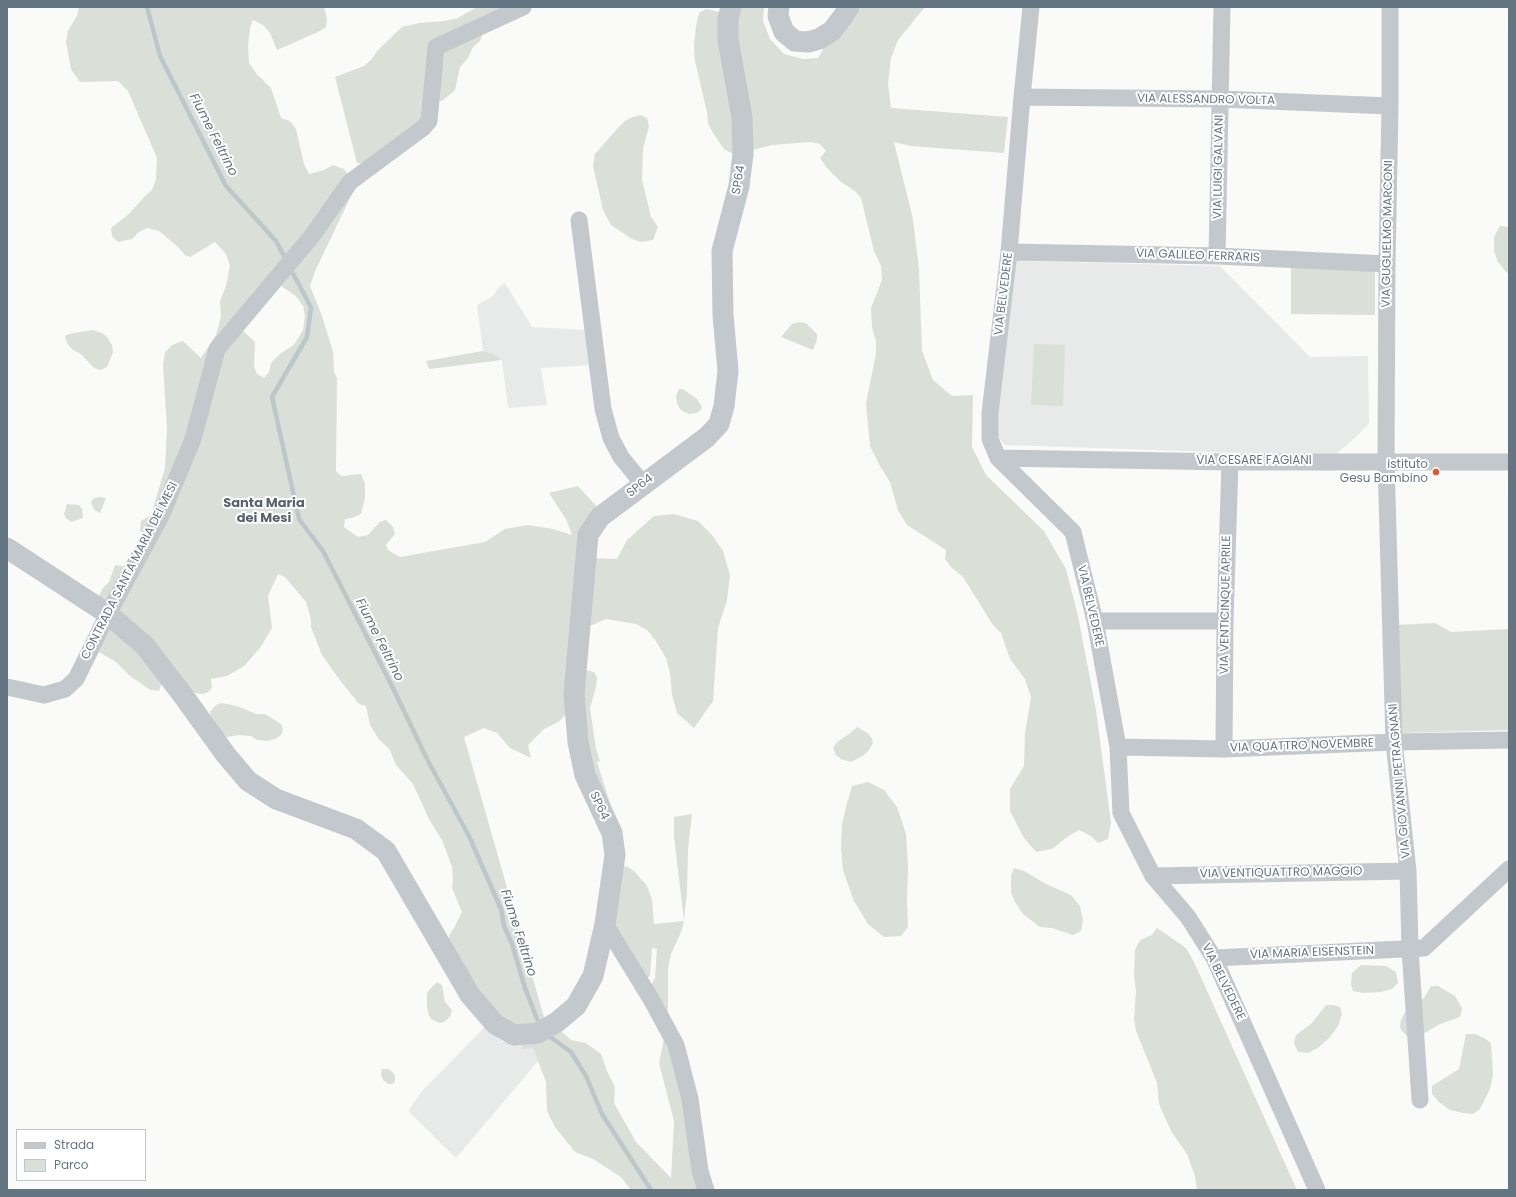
<!DOCTYPE html>
<style>
body{margin:0}
#map{position:relative;width:1516px;height:1197px;overflow:hidden;background:#fafaf8;font-family:Poppins,sans-serif}
canvas{display:block}
.frame{position:absolute;inset:0;border:8px solid #657683;pointer-events:none}
.legend{position:absolute;left:16px;top:1129px;width:130px;height:52px;box-sizing:border-box;background:#fff;border:1px solid #c1c8cd;margin:0;padding:5px 7px;list-style:none;font-size:12px;color:#657683}
.legend li{display:flex;align-items:center;gap:8px;height:20px}
.legend b{width:20px;border:1px solid #c1c8cd}
</style>
<div id="map">
<canvas width="1516" height="1197"></canvas>
<div class="frame"></div>
<ul class="legend">
<li><b style="height:5px;background:#c3c8cc"></b>Strada</li>
<li><b style="height:11px;background:#dadfd7"></b>Parco</li>
</ul>
</div>
<script>
const ctx = document.querySelector('canvas').getContext('2d');
ctx.lineJoin = 'round';
function fillPath(path, color) { ctx.fillStyle = color; ctx.fill(path, 'evenodd'); }
const toPath = rows => new Path2D(rows.map(r => 'M' + r).join(''));
function trace(path, color, width, dash) { ctx.strokeStyle = color; ctx.lineWidth = width; ctx.lineCap = dash ? 'butt' : 'round'; ctx.setLineDash(dash || []); ctx.stroke(path); }
function drawText(font, color, halo, rows, align = 'center') {
  ctx.font = font + ' Poppins,sans-serif'; ctx.lineWidth = 4; ctx.setLineDash([]); ctx.textBaseline = 'middle'; ctx.strokeStyle = halo; ctx.fillStyle = color; for (const [text, x, y, turn = 0] of rows) {
    ctx.save(); ctx.translate(x, y); ctx.rotate((+turn || 0) * Math.PI / 180); ctx.textAlign = isNaN(turn) ? turn : align; if (halo) ctx.strokeText(text, 0, 0); ctx.fillText(text, 0, 0); ctx.restore();
  }
}
const built = toPath([
 [1016,261,1220,266,1310,357,1368,356,1369,423,1359,434,1334,456,1005,445,995,434],
 [505,283,532,327,586,330,592,365,541,368,547,405,508,408,502,360,494,354,483,351,477,305,493,296,499,287],
 [485,1027,503,1042,522,1043,523,1049,533,1047,538,1061,456,1158,408,1111,423,1090]
]);
const green = toPath([
 [79,7,324,7,327,18,326,27,318,32,277,50,270,33,263,25,253,20,250,28,248,46,249,63,256,73,271,88,281,118,290,121,296,129,304,164,309,174,324,170,333,165,344,169,350,179,354,190,316,269,310,286,322,316,333,352,334,372,337,378,336,471,341,476,361,474,365,484,365,498,361,514,352,518,345,519,344,527,358,537,368,535,380,522,386,520,393,527,395,534,386,545,388,550,400,557,485,542,505,529,528,525,553,529,572,535,567,521,549,493,578,486,599,509,572,709,558,722,544,729,528,745,531,758,510,748,497,733,484,728,464,737,545,1021,523,1028,503,1020,481,993,450,942,449,935,454,928,462,912,452,888,453,879,452,867,442,840,429,819,413,784,396,765,390,750,378,738,370,725,366,706,359,704,339,679,322,655,311,627,311,619,306,602,285,577,278,574,268,596,272,628,260,648,244,666,227,676,211,679,212,688,208,692,203,694,194,693,101,604,99,596,103,588,109,582,115,565,127,567,142,539,140,529,141,521,151,515,165,468,167,429,163,365,165,352,172,345,183,341,201,358,216,335,221,317,220,301,226,286,230,266,226,254,215,242,190,257,185,255,177,246,159,231,147,228,139,232,132,239,118,242,112,236,111,228,130,213,145,196,152,190,156,179,157,158,128,91,118,81,80,82,71,69,66,42,68,31,77,16],
 [278,284,296,296,303,306,305,316,303,330,294,345,281,353,271,363,269,372,264,378,257,374,254,367,255,342,241,329],
 [477,7,512,7,483,33,480,41,473,47,468,58,460,67,455,90,442,101,435,101,419,127,372,164,357,163,335,77,364,66,371,60,378,50,402,27,419,23,445,21,458,18],
 [738,7,764,7,763,21,770,39,784,54,803,59,818,58,849,7,925,7,898,40,891,58,888,83,891,108,1008,117,1004,153,911,146,894,142,913,219,919,270,922,351,933,380,952,396,973,395,972,447,986,475,1044,531,1066,569,1078,616,1096,710,1111,823,1108,839,1098,843,1091,836,1079,830,1070,835,1052,849,1036,852,1024,838,1010,811,1010,789,1024,766,1025,733,1031,697,1025,679,1010,659,1001,633,993,625,963,577,952,568,945,559,946,550,907,525,898,510,890,482,880,466,870,446,866,403,876,354,876,341,872,328,871,308,882,280,881,266,874,251,861,198,855,191,841,182,827,168,820,158,826,151,820,144,810,142,772,145,749,151,735,12],
 [706,9,719,12,734,115,735,155,724,149,713,133,708,123,707,112,695,61,694,46,696,26,699,13],
 [641,115,647,118,649,126,643,149,642,180,651,217,658,227,653,240,641,242,632,239,611,225,603,210,593,166,595,154,617,129,626,120,633,117],
 [1500,226,1509,227,1509,273,1506,272,1498,262,1494,251,1494,237],
 [1291,268,1375,269,1375,315,1291,314],
 [799,322,806,323,817,334,817,339,813,350,781,337,792,324],
 [92,330,102,333,107,337,112,345,113,352,107,367,100,370,94,368,82,355,72,349,67,343,65,336,69,334],
 [1034,344,1065,345,1063,406,1031,405],
 [483,351,494,354,502,360,429,369,426,361],
 [679,389,683,389,697,399,702,407,700,411,696,413,689,414,684,412,680,409,677,403,676,396],
 [99,497,106,498,100,513,94,510,91,502,94,498],
 [67,504,79,505,82,509,83,518,71,522,66,518,64,514],
 [674,514,698,521,712,535,723,551,730,575,727,600,718,628,713,701,694,728,677,713,672,695,670,673,666,658,655,640,647,630,636,624,606,619,585,628,591,558,617,559,627,540,654,516],
 [1435,623,1451,632,1509,629,1509,730,1401,733,1396,625],
 [112,625,164,676,159,691,150,690,130,676,116,662,99,652],
 [584,670,594,672,597,678,596,687,590,708,596,749,600,761,597,762,618,828,597,793,576,696],
 [222,703,240,707,256,714,265,714,281,724,283,729,281,735,275,739,267,741,257,740,251,736,239,735,227,737,219,731,211,717,210,712,214,707,218,704],
 [857,727,869,734,872,739,873,743,869,750,864,755,851,762,841,759,836,755,833,748,837,742,849,734],
 [868,782,884,790,897,807,906,834,908,866,907,901,908,927,901,936,884,937,868,924,854,901,843,870,841,848,842,824,846,807,852,786],
 [692,814,688,849,687,892,684,921,682,930,671,954,668,969,668,1007,667,1014,651,985,655,978,657,949,652,948,650,976,646,979,609,923,622,866,628,867,635,872,647,886,652,900,654,924,684,921,674,836,674,817],
 [1014,868,1024,871,1048,885,1071,895,1080,906,1083,920,1081,931,1073,935,1052,928,1040,927,1023,914,1015,902,1011,892,1011,876],
 [1157,928,1186,948,1194,962,1297,1190,1197,1190,1195,1176,1187,1154,1171,1131,1159,1104,1157,1083,1136,1031,1134,1019,1136,991,1134,976,1135,950,1140,940,1152,935],
 [1361,965,1386,966,1396,972,1398,983,1392,989,1381,992,1364,993,1353,991,1351,984,1352,973],
 [437,982,442,985,445,1002,452,1010,450,1017,444,1022,440,1023,431,1019,429,1015,427,1007,427,993,431,988],
 [1431,986,1438,986,1455,996,1462,1008,1460,1017,1440,1024,1418,1037,1407,1036,1401,1030,1400,1026,1401,1020,1405,1012,1424,998],
 [1326,1005,1333,1005,1340,1007,1342,1014,1338,1026,1330,1037,1318,1048,1308,1053,1298,1052,1294,1043,1296,1035,1312,1023],
 [560,1030,571,1040,586,1043,601,1054,607,1071,615,1087,614,1103,636,1142,671,1178,674,1121,659,1063,665,1034,682,1082,703,1190,631,1190,621,1177,593,1159,575,1152,555,1127,547,1111,546,1082,533,1048,523,1049,522,1043],
 [1466,1034,1475,1034,1484,1038,1491,1043,1492,1056,1493,1075,1490,1089,1480,1109,1473,1114,1463,1113,1450,1110,1439,1102,1432,1094,1432,1086,1459,1069],
 [382,1069,389,1069,395,1075,395,1081,393,1084,388,1084,383,1080,381,1075]
]);
const stream = toPath([
 [147,7,160,56,226,186,276,241,285,258],
 [291,270,302,290,311,308,307,337,272,397,299,519,323,551,391,684,428,761,469,836,501,909,504,926,512,944,525,988,537,1019],
 [549,1036,571,1052,586,1076,602,1114,651,1190]
]);
const minor = toPath([
 [1031,7,1022,97,1009,252,990,413,990,439,998,458,1073,532,1095,621,1118,747,1121,813,1153,876,1188,917,1214,958,1317,1190],
 [1390,7,1390,106,1387,264,1386,461,1394,742,1408,871,1410,949,1420,1100],
 [1022,97,1220,99,1390,106],
 [579,220,603,409,611,438,621,457,643,484],
 [1009,252,1217,256,1387,264],
 [1217,256,1222,7],
 [998,458,1230,462,1509,462],
 [1095,621,1225,621],
 [7,687,44,695,65,689,76,679,108,614,161,516,193,439,217,349,312,236,350,182,423,128,429,121,436,47,523,7],
 [1118,747,1224,749,1394,742,1509,740],
 [1224,749,1225,621,1230,462],
 [1153,876,1408,871],
 [605,924,651,999,676,1045,690,1099,700,1171,706,1190],
 [1214,958,1424,948,1509,869]
]);
const tertiary = toPath([
 [779,7,778,16,784,32,795,41,808,42,819,39,832,31,844,15,849,7],
 [7,548,108,614,145,646,182,694,226,755,248,781,276,799,356,829,386,851,470,995,495,1024,514,1035,538,1033,557,1022,576,1006,593,976,605,924,615,855,612,833,585,775,578,742,574,694,588,535,600,517,707,437,719,424,724,406,728,371,723,315,722,251,739,186,743,154,742,117,728,40,728,19,731,7]
]);
const markers = [
 [1436,472,4,"#e4572e"]
];
const streetNames = [
 ["VIA ALESSANDRO VOLTA",1206,100,1],
 ["VIA LUIGI GALVANI",1219,167,-89],
 ["SP64",739,180,-80],
 ["VIA GUGLIELMO MARCONI",1388,234,-89],
 ["VIA GALILEO FERRARIS",1198,256,2],
 ["VIA BELVEDERE",1004,294,-83],
 ["VIA CESARE FAGIANI",1254,461],
 ["SP64",640,486,-37],
 ["CONTRADA SANTA MARIA DEI MESI",130,571,-63],
 ["VIA VENTICINQUE APRILE",1226,605,-89],
 ["VIA BELVEDERE",1090,606,77],
 ["VIA QUATTRO NOVEMBRE",1302,746,-2],
 ["VIA GIOVANNI PETRAGNANI",1400,781,-95],
 ["SP64",599,806,65],
 ["VIA VENTIQUATTRO MAGGIO",1281,873,-1],
 ["VIA MARIA EISENSTEIN",1312,953,-2],
 ["VIA BELVEDERE",1223,982,64]
];
const poiNames = [
 ["istituto",1428,465],
 ["Gesu Bambino",1428,479]
];
const waterNames = [
 ["Fiume Feltrino",213,135,63],
 ["Fiume Feltrino",379,640,63],
 ["Fiume Feltrino",518,933,72]
];
const neighbourhoodNames = [
 ["Santa Maria",264,504],
 ["dei Mesi",264,519]
];
fillPath(built, '#e8e9e9');
fillPath(green, '#dadfd7');
trace(stream, '#bbc7cb', 4.5);
trace(minor, '#c3c8cc', 17);
trace(tertiary, '#c3c8cc', 21);
for (const [x, y, r, color] of markers) { const dot = new Path2D(); dot.arc(x, y, r, 0, 2 * Math.PI); ctx.fillStyle = color; ctx.fill(dot); trace(dot, '#fff', 1.5); }
drawText('12px', '#657683', '#fff', streetNames);
drawText('12px', '#657683', '#fff', poiNames, 'right');
drawText('italic 13px', '#60757c', '#fff', waterNames);
drawText('bold 13px', '#57646e', '#fff', neighbourhoodNames);
</script>
